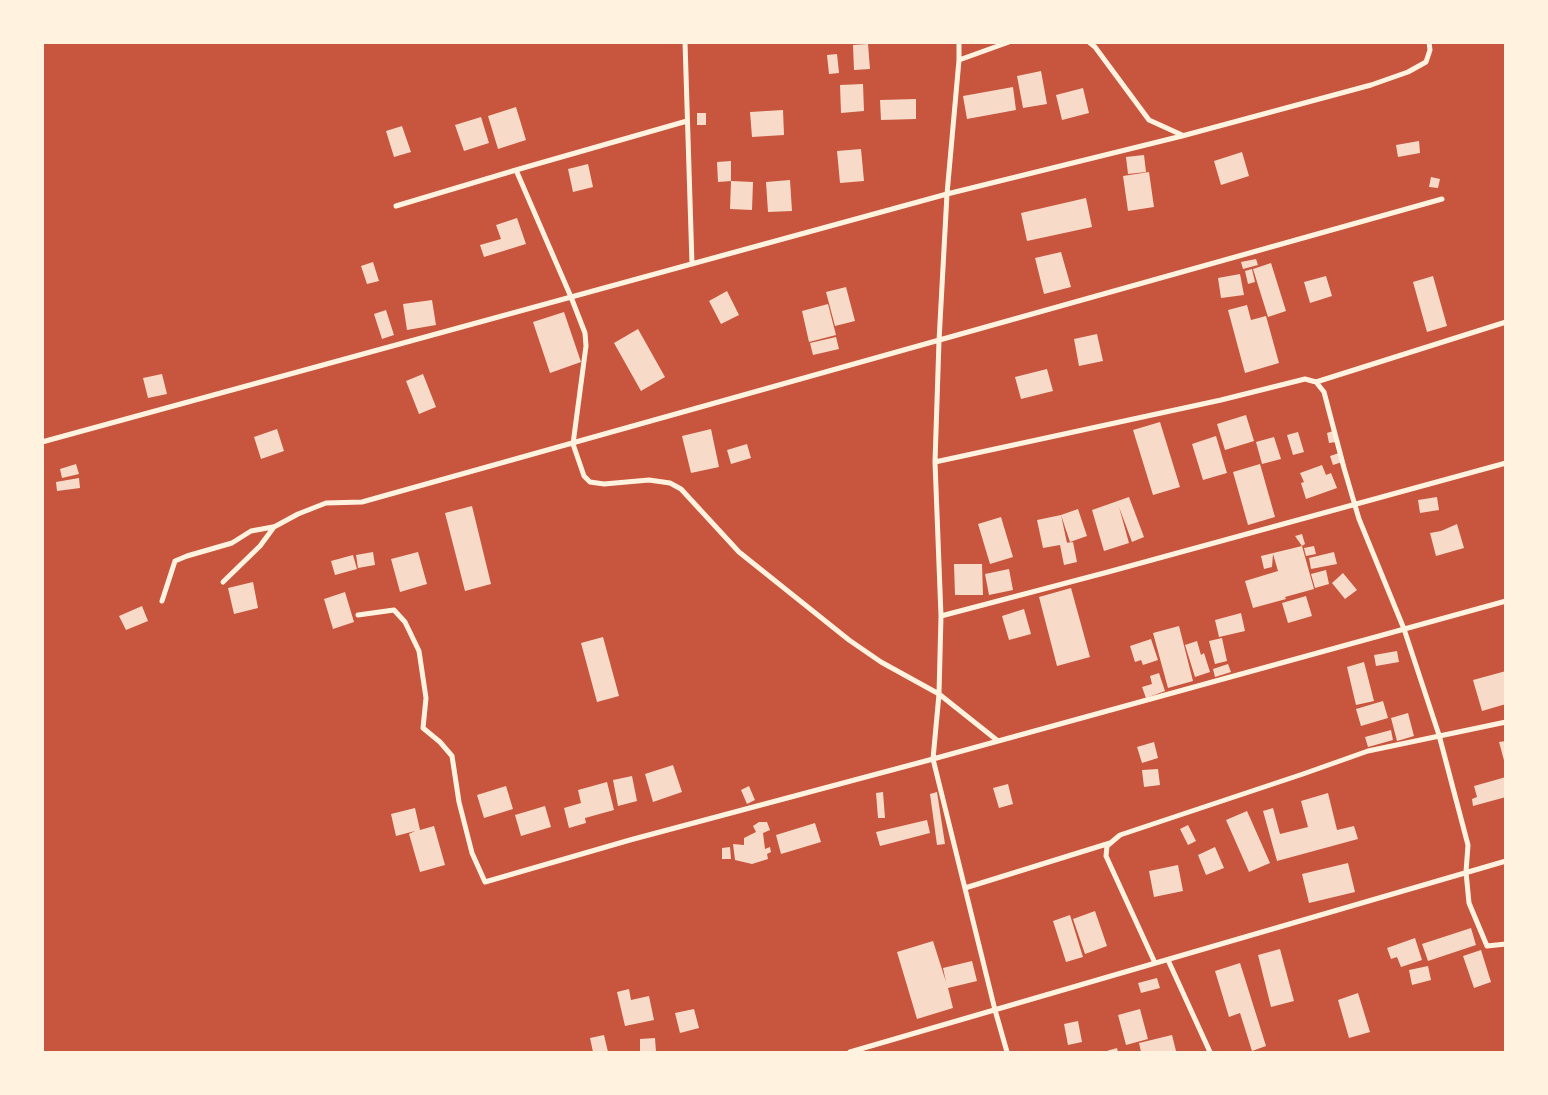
<!DOCTYPE html>
<style>
body{margin:0}
#map{position:relative;width:1548px;height:1095px;overflow:hidden;background:#c8553d;font-family:"Archivo Narrow",sans-serif}
canvas{display:block}
.frame{position:absolute;inset:0;border:44px solid #fff3e0;pointer-events:none}
</style>
<div id="map">
<canvas width="1548" height="1095"></canvas>
<div class="frame"></div>
</div>
<script>
const ctx = document.querySelector('canvas').getContext('2d');
ctx.lineJoin = 'round';
function fillPath(path, color) { ctx.fillStyle = color; ctx.fill(path, 'evenodd'); }
const toPath = rows => new Path2D(rows.map(r => 'M' + r).join(''));
function trace(path, color, width, dash) { ctx.strokeStyle = color; ctx.lineWidth = width; ctx.lineCap = dash ? 'butt' : 'round'; ctx.setLineDash(dash || []); ctx.stroke(path); }
const building = toPath([
 [868,44,870,69,854,70,853,45],
 [837,54,839,73,829,74,827,55],
 [1041,71,1047,104,1023,108,1017,76],
 [863,84,864,111,841,113,840,85],
 [1013,87,1016,110,967,119,963,96],
 [1083,88,1089,113,1062,120,1056,95],
 [916,99,916,119,881,120,880,100],
 [516,107,526,140,498,149,488,116],
 [783,110,784,135,752,137,750,112],
 [697,113,706,113,706,125,697,125],
 [481,117,489,143,464,151,455,125],
 [402,126,411,152,394,157,386,131],
 [1419,141,1420,153,1398,157,1396,145],
 [861,149,864,181,840,183,837,151],
 [1242,152,1249,176,1221,185,1214,161],
 [1144,155,1146,172,1128,174,1126,157],
 [731,161,731,181,718,182,717,162],
 [588,164,593,187,573,192,568,169],
 [1149,172,1154,207,1128,211,1123,176],
 [1431,177,1440,179,1438,188,1429,187],
 [790,180,792,211,768,212,766,182],
 [731,181,753,182,752,210,730,209],
 [1086,198,1092,227,1027,241,1021,213],
 [517,218,526,244,484,257,480,245,501,239,496,225],
 [1061,252,1071,287,1044,294,1035,258],
 [1256,259,1258,265,1243,269,1241,262],
 [373,262,379,281,367,284,361,266],
 [1271,263,1286,311,1268,317,1253,269],
 [1252,269,1255,282,1248,284,1245,271],
 [1240,274,1244,295,1221,298,1218,278],
 [1326,276,1332,296,1310,303,1304,282],
 [1433,276,1447,326,1427,332,1413,282],
 [846,287,855,321,835,326,826,292],
 [727,291,739,315,721,324,709,301],
 [432,300,436,325,407,330,403,304],
 [828,304,836,335,809,342,802,311],
 [1247,305,1251,320,1266,316,1279,363,1245,373,1228,310],
 [386,310,394,335,382,339,374,314],
 [564,312,581,362,550,373,533,322],
 [638,329,665,377,641,391,614,343],
 [1097,334,1103,361,1079,366,1074,339],
 [836,337,839,349,813,355,810,343],
 [1047,369,1053,391,1021,399,1015,377],
 [162,374,167,394,148,398,143,378],
 [423,374,436,407,419,414,406,381],
 [1246,415,1254,441,1225,450,1217,424],
 [1160,422,1180,487,1153,495,1133,430],
 [277,429,284,451,261,459,254,437],
 [711,429,719,467,691,473,682,436],
 [1333,431,1336,442,1329,443,1327,433],
 [1298,432,1304,452,1293,455,1287,435],
 [1216,436,1227,473,1203,480,1192,444],
 [1274,437,1281,459,1262,464,1256,442],
 [747,444,751,458,731,464,727,450],
 [1339,453,1342,462,1333,465,1330,456],
 [76,464,79,474,62,478,60,469],
 [1260,464,1275,517,1248,525,1233,472],
 [1322,465,1326,475,1331,473,1337,488,1306,499,1301,483,1304,482,1300,473],
 [79,478,80,488,57,491,56,482],
 [1129,497,1144,537,1132,542,1119,507,1129,543,1104,551,1092,510],
 [1437,497,1439,510,1420,513,1418,500],
 [472,506,491,584,465,591,445,513],
 [1078,509,1087,536,1070,542,1061,515],
 [1061,515,1067,543,1065,543,1073,542,1077,562,1064,565,1060,545,1043,548,1037,520],
 [1001,517,1013,557,990,564,978,524],
 [1457,524,1464,548,1436,556,1430,533,1441,531],
 [1302,534,1305,544,1302,546,1295,536],
 [1302,546,1314,589,1285,597,1286,599,1253,608,1245,581,1278,571,1273,554,1272,567,1264,569,1261,556],
 [1314,546,1316,554,1306,556,1304,548],
 [373,552,375,565,358,568,356,555],
 [418,552,427,584,400,592,391,559],
 [1334,552,1337,564,1311,569,1309,558],
 [353,555,357,569,335,575,331,561],
 [954,564,982,564,983,595,955,595],
 [1009,569,1013,590,989,595,985,574],
 [1326,570,1329,584,1315,588,1311,574],
 [1343,573,1357,590,1345,599,1332,583],
 [253,582,258,608,234,614,228,588],
 [1071,588,1090,657,1057,666,1039,597],
 [345,592,354,622,333,629,324,599],
 [1306,596,1312,616,1288,623,1282,603],
 [142,606,148,621,126,630,119,616],
 [1024,609,1031,634,1009,640,1002,616],
 [1241,613,1245,631,1219,637,1215,620],
 [1179,626,1193,681,1168,688,1153,633],
 [603,637,619,696,597,702,581,643],
 [1222,638,1227,661,1215,664,1209,641],
 [1151,639,1158,660,1143,665,1141,660,1135,662,1130,646],
 [1197,641,1201,655,1204,653,1210,672,1195,677,1185,645],
 [1397,651,1399,662,1376,666,1374,655],
 [1364,662,1374,701,1356,705,1347,667],
 [1228,664,1231,672,1215,677,1213,669],
 [1506,671,1506,704,1482,711,1473,680],
 [1159,673,1165,691,1146,698,1142,687,1152,684,1150,676],
 [1383,701,1388,718,1361,726,1356,709],
 [1408,713,1414,736,1397,741,1391,718],
 [1391,730,1393,740,1368,747,1365,737],
 [1506,741,1506,764,1505,764,1499,742],
 [1154,742,1158,758,1142,763,1137,747],
 [673,765,682,792,653,802,645,774],
 [1158,769,1160,785,1144,787,1142,770],
 [632,776,637,801,618,806,613,780],
 [1506,777,1506,797,1473,806,1472,799,1477,797,1474,786],
 [607,782,614,810,585,818,586,823,569,828,564,808,581,803,578,790],
 [1008,784,1013,804,999,808,993,788],
 [506,786,513,809,484,818,477,795],
 [749,786,755,800,747,804,741,790],
 [883,792,885,818,878,818,876,793],
 [937,792,945,844,937,845,930,794],
 [1328,793,1337,830,1354,826,1358,839,1277,861,1263,811,1273,808,1280,834,1308,827,1301,801],
 [545,806,551,827,521,836,515,815],
 [415,808,420,830,434,826,445,865,420,872,409,834,415,831,396,836,391,814],
 [1247,811,1270,863,1249,872,1226,820],
 [927,820,930,833,880,846,876,832],
 [759,822,767,822,770,830,763,833,765,849,770,847,771,852,767,854,768,859,752,864,735,860,733,844,744,845,744,838,756,832,753,826],
 [815,823,821,842,781,854,776,835],
 [1188,825,1196,841,1188,845,1180,829],
 [730,847,731,859,722,859,722,848],
 [1215,847,1224,868,1206,875,1198,855],
 [1348,863,1355,892,1309,903,1302,874],
 [1178,865,1183,891,1154,897,1149,871],
 [1095,911,1107,946,1085,954,1073,919],
 [1070,915,1083,957,1066,962,1053,921],
 [1471,928,1476,945,1428,961,1422,944],
 [1415,938,1422,960,1401,967,1397,957,1391,959,1387,948],
 [933,941,946,982,943,968,972,961,977,981,948,988,953,1008,917,1019,897,952],
 [1280,949,1294,1001,1271,1007,1258,955],
 [1481,950,1491,982,1474,988,1463,956],
 [1240,963,1266,1046,1252,1051,1240,1013,1229,1017,1215,971],
 [1428,966,1431,980,1412,985,1409,970],
 [1157,978,1160,988,1141,993,1138,983],
 [629,989,631,1000,649,996,654,1020,625,1026,617,992],
 [1358,993,1370,1032,1349,1038,1338,1000],
 [694,1009,699,1028,680,1033,675,1013],
 [1140,1009,1148,1039,1126,1045,1118,1015],
 [1078,1021,1082,1042,1068,1045,1064,1024],
 [604,1035,608,1052,593,1052,590,1038],
 [1172,1035,1176,1051,1141,1052,1139,1043],
 [655,1038,656,1052,640,1052,640,1039],
 [1117,1048,1118,1052,1103,1052]
]);
const minor = toPath([
 [685,42,692,264],
 [1089,42,1095,47,1149,120,1182,135],
 [959,60,959,42],
 [516,170,571,297,585,333,586,346,573,444,584,476,590,482,604,484,649,480,670,483,681,489,739,552,849,640,881,662,939,694,998,741],
 [396,206,516,170,687,121],
 [1316,382,1506,322],
 [42,442,947,194,1182,136,1371,85,1408,72,1426,62,1430,50,1429,42],
 [935,462,1221,400,1305,379,1316,382,1324,392,1344,468,1359,519,1404,629,1439,735,1468,845,1466,872,1469,903,1487,946,1506,944],
 [223,582,260,546,274,527,298,514,326,503,362,502,1442,199],
 [162,601,175,561,187,556,232,543,251,531,273,527],
 [358,615,394,610,405,622,419,651,426,698,423,728,440,742,452,756,459,802,472,853,485,882,630,840,933,759,1506,601],
 [941,616,1108,572,1506,463],
 [965,888,1110,843],
 [1168,960,1210,1052],
 [1155,963,1106,856,1107,846,1120,835,1303,774,1368,751,1506,722],
 [850,1052,1506,861],
 [1007,1052,995,1010,933,759,939,694,941,616,935,462,939,341,947,194,959,60,1009,42]
]);
fillPath(building, '#f7dbc8');
trace(minor, '#fff3e0', 5);
</script>
